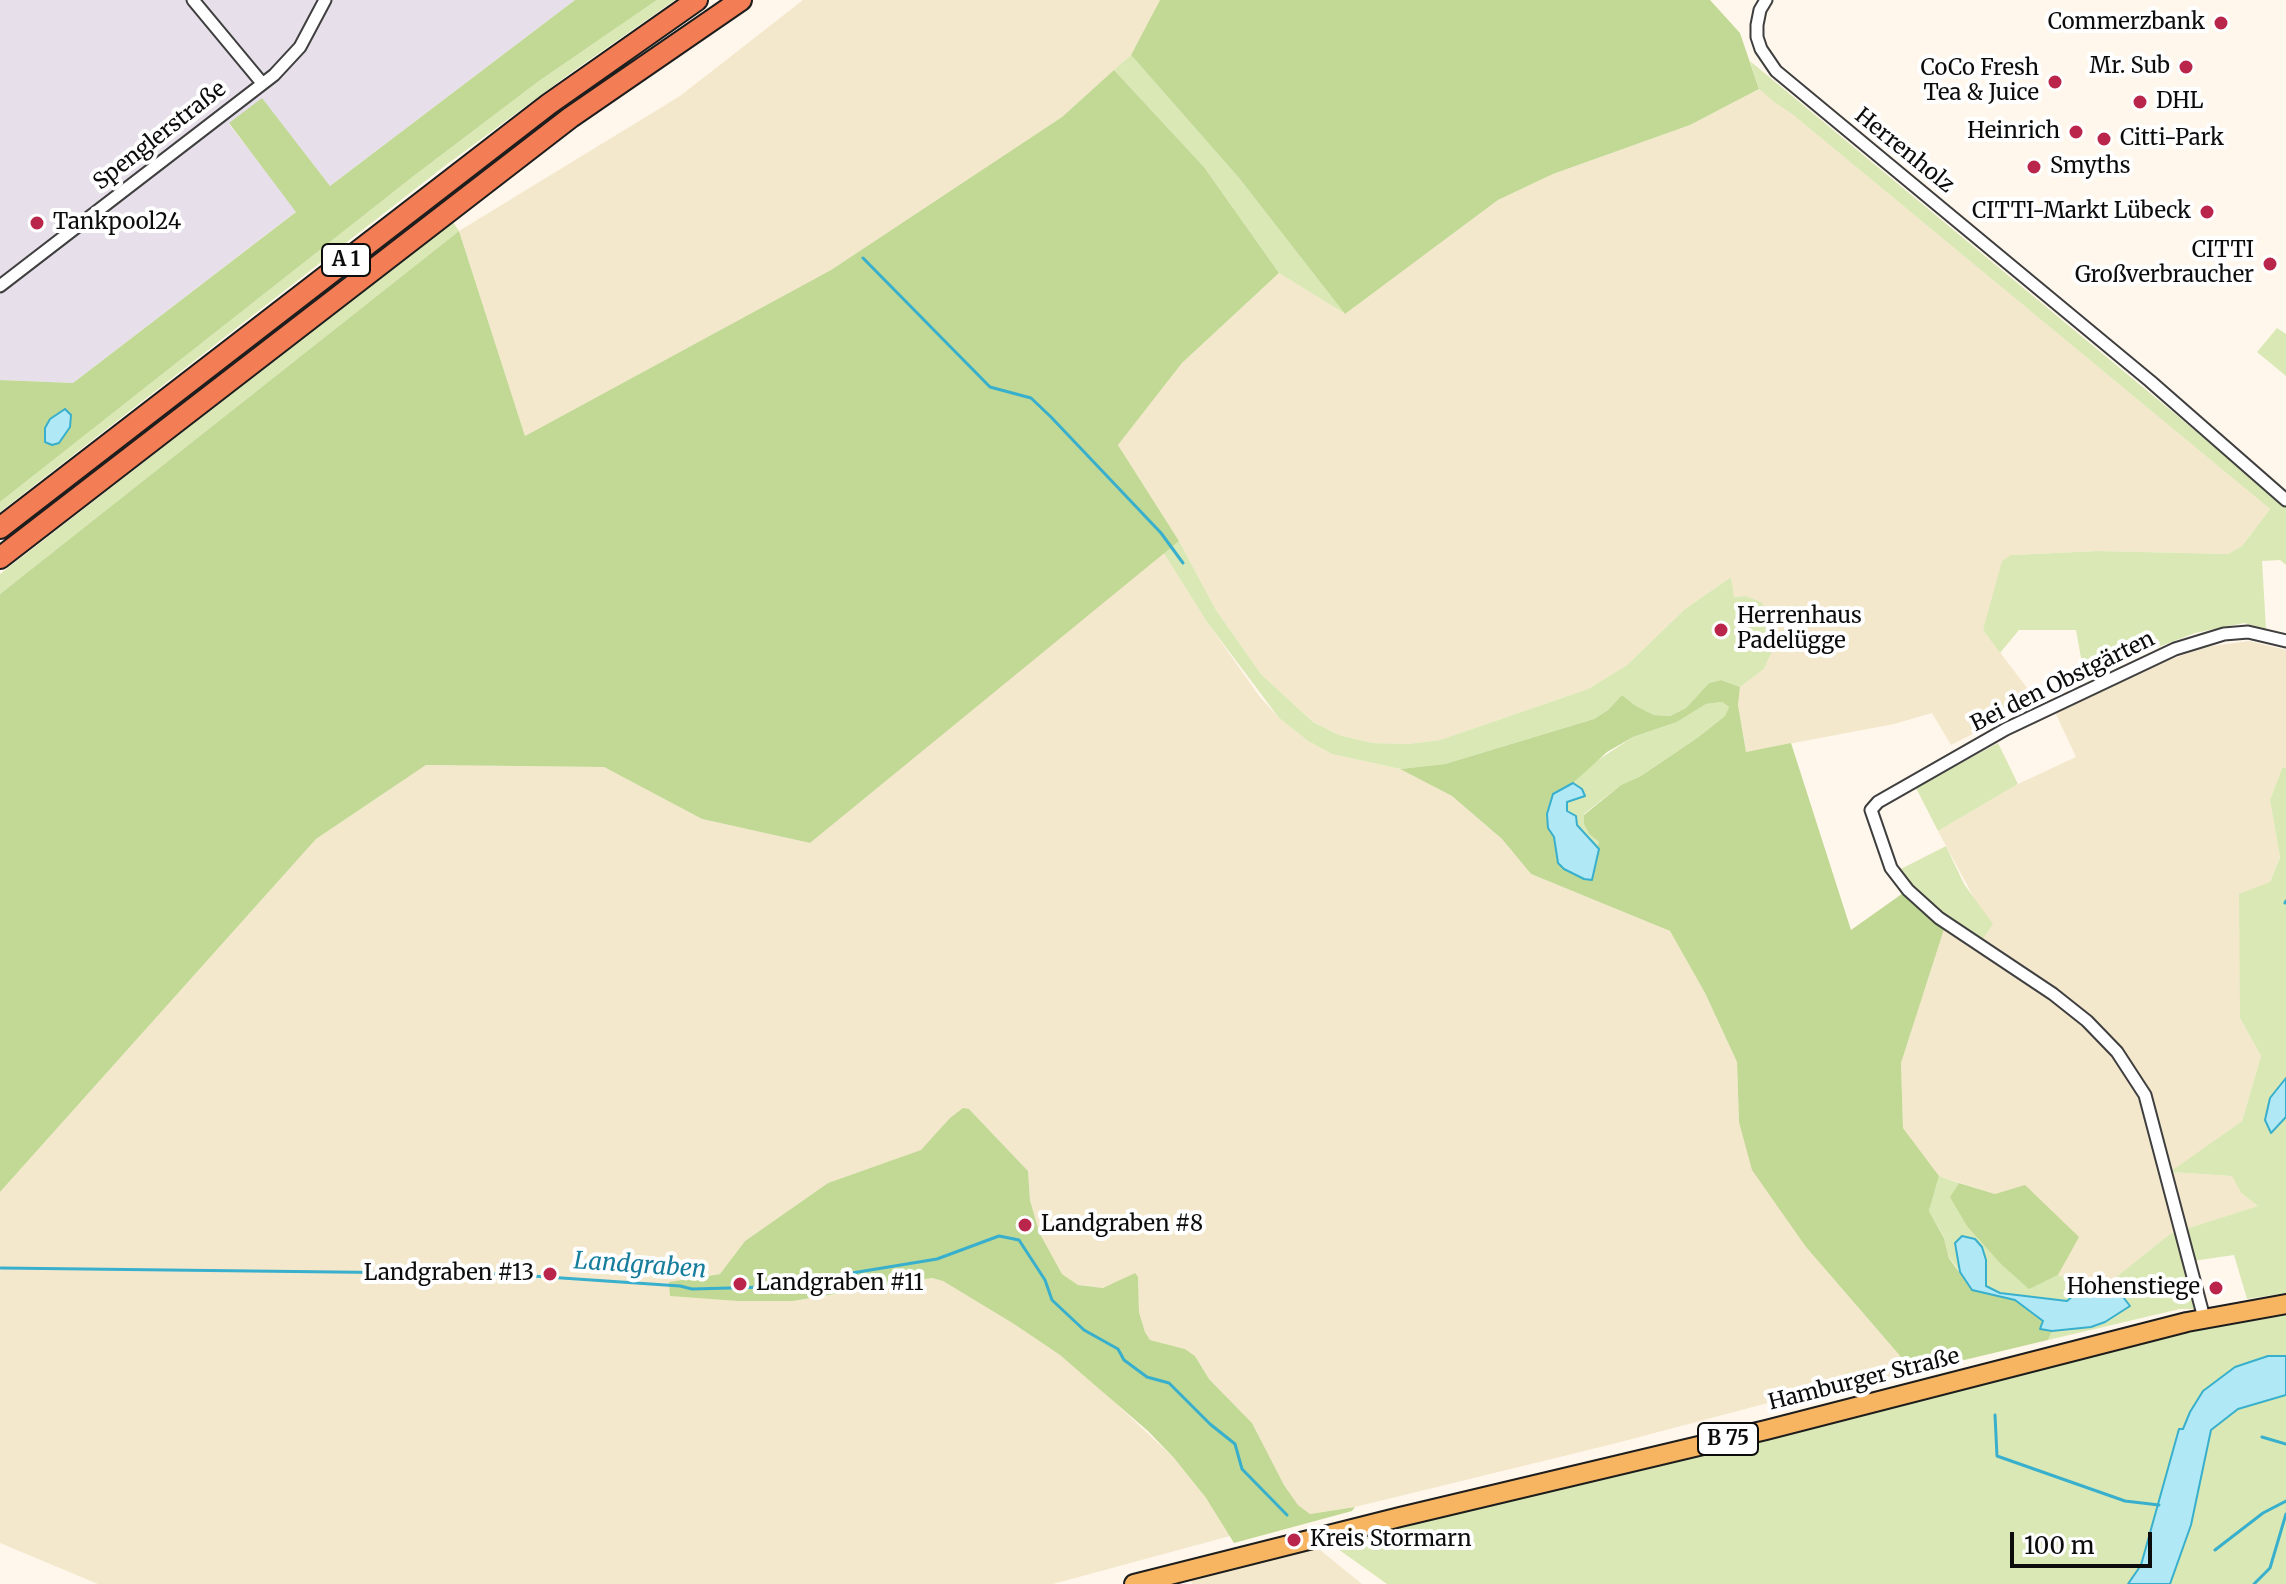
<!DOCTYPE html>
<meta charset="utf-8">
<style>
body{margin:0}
#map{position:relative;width:2286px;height:1584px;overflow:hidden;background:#fff7eb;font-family:Merriweather,serif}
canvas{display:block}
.scale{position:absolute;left:2010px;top:1532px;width:142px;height:36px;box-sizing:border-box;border:4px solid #0c0c0c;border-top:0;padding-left:10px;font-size:24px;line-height:28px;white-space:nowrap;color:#0c0c0c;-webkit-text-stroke:6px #fff;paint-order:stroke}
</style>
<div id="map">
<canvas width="2286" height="1584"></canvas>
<div class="scale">100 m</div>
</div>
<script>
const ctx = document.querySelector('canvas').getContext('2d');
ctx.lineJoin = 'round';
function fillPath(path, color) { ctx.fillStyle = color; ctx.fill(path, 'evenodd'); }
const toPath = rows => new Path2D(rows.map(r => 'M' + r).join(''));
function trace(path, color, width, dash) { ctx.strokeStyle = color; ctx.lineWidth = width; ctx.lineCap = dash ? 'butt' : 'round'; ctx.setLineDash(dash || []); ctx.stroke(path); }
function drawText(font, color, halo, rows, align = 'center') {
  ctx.font = font + ' Merriweather,serif'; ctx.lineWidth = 8; ctx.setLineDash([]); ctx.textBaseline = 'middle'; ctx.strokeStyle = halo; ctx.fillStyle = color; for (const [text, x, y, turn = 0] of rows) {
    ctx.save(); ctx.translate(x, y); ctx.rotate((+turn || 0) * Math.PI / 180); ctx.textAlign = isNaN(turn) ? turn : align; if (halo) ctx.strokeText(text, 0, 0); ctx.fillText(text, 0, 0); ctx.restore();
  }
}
const industrial = toPath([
 [0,0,575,0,330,186,262,99,229,124,297,211,73,383,0,380]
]);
const farmland = toPath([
 [803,0,1160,0,1131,55,1062,117,831,270,525,436,459,231,680,96],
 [1759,89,1792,114,2270,509,2242,546,2228,554,2099,551,2011,555,1983,630,2037,701,1951,745,1932,713,1894,724,1746,752,1738,705,1740,687,1764,669,1774,647,1769,614,1760,602,1746,596,1733,597,1731,577,1685,609,1627,665,1588,689,1440,740,1408,744,1372,743,1339,735,1313,722,1261,674,1216,610,1179,541,1118,445,1182,363,1279,273,1345,314,1498,200,1553,174,1690,125],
 [1163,552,1207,622,1260,697,1279,718,1308,741,1332,754,1400,769,1452,796,1502,839,1531,874,1670,931,1705,993,1737,1062,1739,1122,1806,1247,1914,1372,1768,1403,1613,1444,1355,1507,1310,1514,1298,1505,1284,1485,1252,1423,1209,1379,1195,1356,1185,1349,1150,1340,1145,1332,1139,1312,1138,1277,1132,1274,1122,1281,1103,1288,1078,1285,1062,1274,1039,1232,1030,1200,1028,1171,969,1109,950,1118,922,1150,828,1183,745,1241,720,1274,686,1278,738,1301,793,1301,932,1278,943,1281,1014,1324,1060,1355,1091,1380,1174,1458,1206,1498,1230,1536,1053,1584,98,1584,0,1543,0,1192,316,839,426,765,604,767,702,819,810,843],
 [2249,641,2286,650,2286,768,2282,768,2270,800,2280,856,2270,882,2240,1018,2261,1056,2242,1121,2171,1172,2233,1176,2241,1193,2259,1206,2170,1234,2111,1281,2087,1284,2058,1275,2078,1237,1995,1194,1939,1176,1903,1128,1901,1063,1946,923,1980,909,1938,831,2018,784,2076,757,2055,712,2158,664,2205,647],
 [1314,1545,1362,1584,1192,1584,1189,1576]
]);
const green = toPath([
 [657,0,675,0,572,72,446,165,0,512,0,502,415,175,539,81],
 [1131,55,1239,178,1345,314,1279,273,1204,167,1114,70],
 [1750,61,2286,506,2286,565,2280,560,2262,561,2266,629,2244,623,2195,633,2148,651,2085,680,2076,630,2019,630,2000,653,1983,630,2002,561,2011,555,2099,551,2228,554,2242,546,2270,509,1792,114,1773,101,1759,89],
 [453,222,459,231,0,594,0,574],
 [2277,328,2286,334,2286,376,2257,352],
 [1179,541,1216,610,1261,674,1313,722,1339,735,1372,743,1408,744,1440,740,1588,689,1627,665,1685,609,1731,577,1734,597,1746,596,1761,602,1769,614,1774,647,1764,669,1740,687,1721,680,1709,683,1686,708,1670,716,1654,715,1636,706,1622,695,1608,710,1594,719,1445,764,1400,769,1332,754,1308,741,1279,718,1207,622,1163,552],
 [1799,622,1807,628,1805,637,1793,643,1786,642,1782,635,1783,630,1792,623],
 [1722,702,1729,707,1725,716,1697,738,1641,776,1621,785,1584,814,1584,824,1589,834,1599,842,1599,849,1588,839,1567,811,1567,802,1576,798,1582,789,1573,783,1589,766,1633,737,1677,722,1706,704],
 [1998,743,2018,784,1938,831,1916,788],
 [2282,768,2286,768,2286,1078,2270,1098,2271,1133,2286,1117,2286,1293,2247,1299,2234,1255,2193,1261,2205,1309,2180,1309,2048,1340,2052,1331,2091,1327,2130,1305,2111,1281,2170,1234,2258,1206,2241,1193,2232,1176,2170,1172,2242,1121,2261,1056,2240,1018,2239,894,2270,882,2280,857,2270,800],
 [1946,846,1964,884,1993,924,1982,940,1946,923,1891,874],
 [1939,1176,1959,1183,1951,1197,2029,1288,2058,1275,2087,1284,2067,1301,2000,1293,1986,1286,1986,1260,1956,1243,1960,1272,1949,1257,1944,1237,1929,1211],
 [2286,1309,2286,1356,2268,1356,2235,1367,2203,1391,2190,1412,2182,1430,2179,1429,2141,1565,2128,1584,1387,1584,1328,1542,2162,1333],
 [2286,1395,2286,1584,2170,1584,2191,1525,2211,1430,2238,1409]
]);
const forest = toPath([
 [575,0,657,0,539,81,415,175,0,502,0,380,73,383,296,212,229,123,262,98,330,186],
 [1160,0,1710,0,1740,33,1759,89,1690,125,1553,174,1498,200,1345,314,1239,178,1131,55],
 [1114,70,1204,167,1279,273,1182,363,1118,445,1179,541,810,843,702,819,604,767,426,765,316,839,0,1192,0,594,459,231,525,436,831,270,1062,117],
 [1721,680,1740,687,1738,705,1746,752,1791,743,1851,930,1906,891,1946,923,1901,1063,1903,1128,1939,1176,1929,1211,1944,1238,1949,1258,1972,1290,2015,1300,2043,1321,2041,1329,2052,1331,2048,1340,1914,1372,1806,1247,1752,1170,1739,1122,1737,1062,1705,993,1670,931,1531,874,1502,839,1452,796,1400,769,1445,764,1594,719,1608,710,1622,695,1636,706,1654,715,1670,716,1686,708,1709,683],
 [1722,702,1729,707,1725,716,1697,738,1641,776,1621,785,1584,815,1584,824,1589,834,1599,842,1592,880,1584,879,1564,869,1558,863,1554,837,1548,828,1547,814,1553,794,1573,783,1607,752,1633,737,1677,722,1706,704],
 [963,1108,969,1109,1028,1171,1030,1200,1039,1232,1062,1274,1078,1285,1103,1288,1135,1273,1138,1277,1139,1312,1145,1332,1150,1340,1185,1349,1195,1356,1209,1379,1252,1423,1284,1485,1298,1505,1310,1514,1355,1507,1352,1511,1234,1543,1206,1498,1174,1458,1148,1431,1060,1355,1014,1324,943,1281,932,1278,793,1301,738,1301,670,1296,669,1282,720,1274,745,1241,828,1183,921,1150,950,1118],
 [1959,1183,1995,1194,2025,1185,2079,1237,2058,1275,2029,1289,2001,1264,1967,1226,1950,1197]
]);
const water = toPath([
 [65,409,71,415,70,427,59,443,52,445,45,442,45,428,50,419,65,409],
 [1573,783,1582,789,1585,796,1567,802,1567,811,1576,816,1577,825,1599,849,1592,880,1584,879,1564,869,1558,863,1554,837,1548,828,1547,814,1553,794,1573,783],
 [2286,1078,2286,1117,2271,1133,2265,1120,2270,1098,2286,1078],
 [1962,1236,1975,1239,1982,1247,1986,1260,1986,1286,2000,1293,2067,1301,2087,1284,2111,1281,2130,1306,2105,1322,2091,1327,2052,1331,2040,1329,2043,1321,2015,1300,1972,1290,1960,1272,1955,1243,1962,1236],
 [2268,1356,2286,1356,2286,1395,2238,1409,2211,1430,2191,1525,2170,1584,2128,1584,2141,1565,2179,1429,2183,1429,2190,1412,2203,1391,2235,1367,2268,1356]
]);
const stream = toPath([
 [863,258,990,387,1031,398,1051,417,1161,533,1183,563],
 [2285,903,2286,901],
 [1,1268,503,1274,680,1286,692,1289,767,1287,937,1259,999,1236,1019,1240,1045,1280,1052,1300,1084,1330,1118,1349,1124,1360,1147,1377,1169,1383,1210,1424,1235,1444,1242,1469,1287,1515],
 [1995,1415,1997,1456,2125,1501,2159,1505],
 [2262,1437,2286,1444],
 [2215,1550,2263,1513,2286,1501],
 [2254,1584,2270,1568,2286,1514]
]);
const street = toPath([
 [193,0,262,83],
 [1766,0,1760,10,1757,25,1757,37,1761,49,1776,71,2150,381,2286,500],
 [0,286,274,75,300,47,325,0],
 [2204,1318,2145,1095,2117,1052,2087,1021,2053,994,1939,918,1908,890,1891,868,1871,810,1878,802,2006,729,2175,649,2224,634,2248,632,2286,641]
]);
const primary = toPath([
 [1134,1584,1400,1517,1766,1430,2187,1322,2286,1304]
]);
const highway = toPath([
 [0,528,549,104,697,0],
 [0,558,571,117,741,0]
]);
const markers = [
 [2221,23,8,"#ba254b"],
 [2186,67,8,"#ba254b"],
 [2055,82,8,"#ba254b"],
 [2140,102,8,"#ba254b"],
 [2076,132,8,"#ba254b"],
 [2104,139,8,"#ba254b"],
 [2034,167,8,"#ba254b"],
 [2207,212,8,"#ba254b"],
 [37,223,8,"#ba254b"],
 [2270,264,8,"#ba254b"],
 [1721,630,8,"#ba254b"],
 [1025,1225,8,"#ba254b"],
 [550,1274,8,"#ba254b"],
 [740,1284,8,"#ba254b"],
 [2216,1288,8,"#ba254b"],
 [1294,1540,8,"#ba254b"]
];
const shields = [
 [346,260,48],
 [1728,1439,60]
];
const shieldNames = [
 ["A 1",346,260],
 ["B 75",1728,1439]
];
const poiNames = [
 ["Commerzbank",2205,23],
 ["Mr. Sub",2170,67],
 ["CoCo Fresh",2039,69],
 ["Tea & Juice",2039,94],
 ["DHL",2156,102,"left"],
 ["Heinrich",2060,132],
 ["Citti-Park",2120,139,"left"],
 ["Smyths",2050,167,"left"],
 ["CITTI-Markt Lübeck",2191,212],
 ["Tankpool24",53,223,"left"],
 ["CITTI",2254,251],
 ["Großverbraucher",2254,276],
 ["Herrenhaus",1737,617,"left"],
 ["Padelügge",1737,642,"left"],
 ["Landgraben #8",1041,1225,"left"],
 ["Landgraben #13",534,1274],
 ["Landgraben #11",756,1284,"left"],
 ["Hohenstiege",2200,1288],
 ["Kreis Stormarn",1310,1540,"left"]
];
const streetNames = [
 ["Spenglerstraße",160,136,-38],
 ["Herrenholz",1904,151,39],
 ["Bei den Obstgärten",2063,682,-26],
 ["Hamburger Straße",1864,1380,-14]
];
const waterNames = [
 ["Landgraben",640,1266,4]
];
fillPath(industrial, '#e7e0eb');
fillPath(farmland, '#f4e8cc');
fillPath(green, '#dae8b5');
fillPath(forest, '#c1d995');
fillPath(water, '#b0e9f5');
trace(water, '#38afcc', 2);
trace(stream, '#38afcc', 3);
trace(street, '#3f3f3f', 15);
trace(primary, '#1d1d1d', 22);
trace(highway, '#1d1d1d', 24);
trace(street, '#fff', 11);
trace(primary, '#f7b562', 18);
trace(highway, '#f37d54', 20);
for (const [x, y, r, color] of markers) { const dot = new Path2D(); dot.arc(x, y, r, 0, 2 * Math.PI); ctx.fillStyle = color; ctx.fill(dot); trace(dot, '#fff', 3); }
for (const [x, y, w] of shields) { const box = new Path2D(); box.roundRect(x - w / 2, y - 16, w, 32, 6); ctx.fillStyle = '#fff'; ctx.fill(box); trace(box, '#0c0c0c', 2); }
drawText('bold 20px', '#0c0c0c', null, shieldNames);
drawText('22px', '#0c0c0c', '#fff', poiNames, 'right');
drawText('22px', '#0c0c0c', '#fff', streetNames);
drawText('italic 24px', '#177d9c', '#fff', waterNames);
</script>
